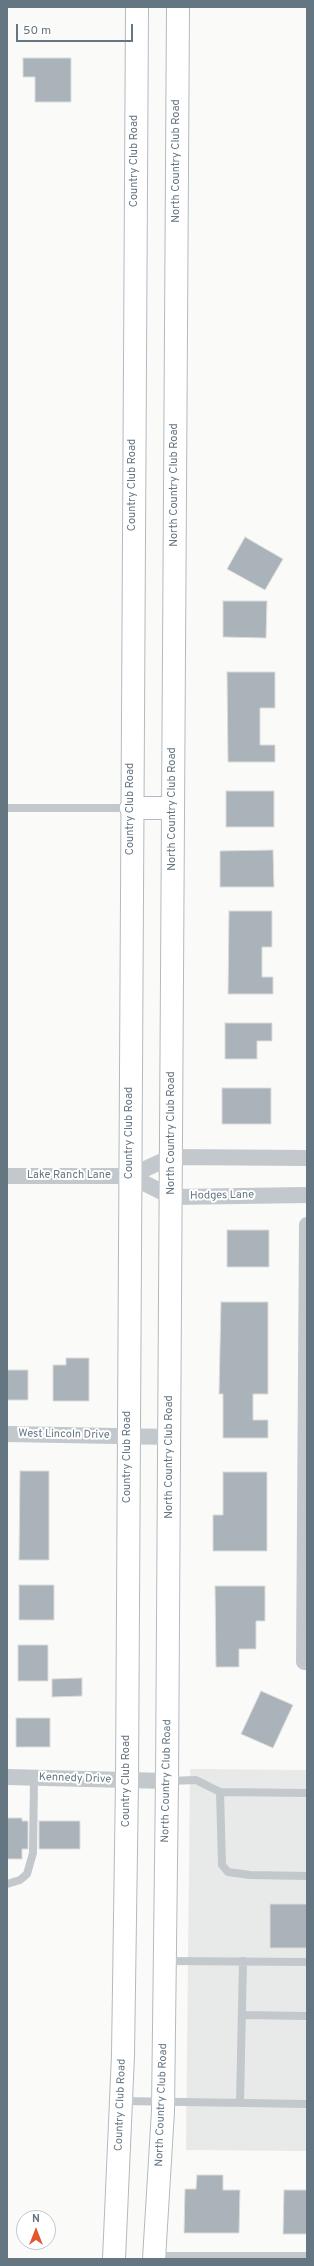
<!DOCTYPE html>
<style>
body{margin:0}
#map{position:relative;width:314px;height:2266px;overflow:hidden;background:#fafaf8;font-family:Overpass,sans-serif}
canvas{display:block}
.frame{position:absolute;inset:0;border:8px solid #657683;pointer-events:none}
.north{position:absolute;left:16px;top:2210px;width:40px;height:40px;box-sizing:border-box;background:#fff;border:1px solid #c1c8cd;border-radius:50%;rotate:0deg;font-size:11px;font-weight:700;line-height:16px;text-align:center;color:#657683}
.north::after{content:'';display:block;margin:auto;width:14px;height:18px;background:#e4572e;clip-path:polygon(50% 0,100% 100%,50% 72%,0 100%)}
.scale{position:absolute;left:16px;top:24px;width:117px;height:18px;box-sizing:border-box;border:2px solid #657683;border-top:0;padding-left:5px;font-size:12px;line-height:14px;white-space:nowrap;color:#657683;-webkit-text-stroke:3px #fff;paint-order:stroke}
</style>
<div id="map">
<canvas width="314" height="2266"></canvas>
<div class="frame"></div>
<div class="north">N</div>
<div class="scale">50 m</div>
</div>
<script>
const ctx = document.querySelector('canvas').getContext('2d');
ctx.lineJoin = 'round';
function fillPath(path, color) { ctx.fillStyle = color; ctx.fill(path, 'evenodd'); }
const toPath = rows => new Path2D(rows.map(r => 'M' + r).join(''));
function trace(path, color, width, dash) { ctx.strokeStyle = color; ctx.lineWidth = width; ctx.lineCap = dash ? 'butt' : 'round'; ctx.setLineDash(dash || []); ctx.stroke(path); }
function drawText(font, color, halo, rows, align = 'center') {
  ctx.font = font + ' Overpass,sans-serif'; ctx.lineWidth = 4; ctx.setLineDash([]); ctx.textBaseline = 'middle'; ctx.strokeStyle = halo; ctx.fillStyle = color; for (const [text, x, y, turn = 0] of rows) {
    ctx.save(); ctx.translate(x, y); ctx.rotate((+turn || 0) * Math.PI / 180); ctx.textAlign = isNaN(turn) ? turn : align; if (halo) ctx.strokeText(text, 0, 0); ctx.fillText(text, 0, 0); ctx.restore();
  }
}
const built = toPath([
 [190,1769,307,1770,307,2151,186,2150]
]);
const building = toPath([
 [23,58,71,58,71,102,35,102,35,77,23,77,23,58],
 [245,537,283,559,265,590,227,569,245,537],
 [223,601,267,601,266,638,223,637,223,601],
 [227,672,275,672,275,708,260,708,260,745,275,745,275,762,228,762,227,672],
 [226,791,274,791,274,827,226,827,226,791],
 [273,850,274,887,220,887,220,851,273,850],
 [229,911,272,911,272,947,262,947,262,977,273,977,273,994,228,994,229,911],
 [225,1023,272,1023,272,1041,257,1041,257,1059,225,1059,225,1023],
 [222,1088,271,1088,271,1124,222,1124,222,1088],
 [227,1230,269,1230,269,1267,227,1267,227,1230],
 [221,1302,268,1302,268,1394,253,1394,253,1420,268,1420,268,1438,223,1438,223,1394,219,1394,221,1302],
 [66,1358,89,1358,89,1401,53,1401,53,1365,66,1365,66,1358],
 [7,1370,28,1370,28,1400,7,1400,7,1370],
 [20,1471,49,1471,49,1560,19,1560,20,1471],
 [223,1472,267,1472,267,1551,213,1551,213,1515,223,1515,223,1472],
 [19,1585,54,1585,54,1620,19,1620,19,1585],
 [215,1586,265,1586,265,1621,256,1621,256,1649,239,1649,239,1667,216,1667,215,1586],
 [18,1645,48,1645,48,1681,18,1681,18,1645],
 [82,1678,82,1696,52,1697,52,1679,82,1678],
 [261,1691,293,1705,273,1748,241,1734,261,1691],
 [16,1718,50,1718,50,1747,16,1747,16,1718],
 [7,1818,22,1818,22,1821,28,1821,28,1849,22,1849,22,1859,7,1859,7,1818],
 [39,1821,80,1821,80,1849,39,1849,39,1821],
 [270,1904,307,1904,307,1948,270,1948,270,1904],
 [197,2175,223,2175,223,2190,240,2190,239,2233,184,2233,185,2189,196,2189,197,2175],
 [284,2190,307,2190,307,2234,283,2234,284,2190]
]);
const lane = toPath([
 [7,808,130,808],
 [168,1781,196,1780,220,1792,307,1793],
 [220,1792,222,1865,228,1872,250,1875,307,1876],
 [7,1884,20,1880,27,1874,33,1853,34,1778],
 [166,1961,307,1962],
 [242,2015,307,2016],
 [122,2101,307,2104],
 [240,2103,243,1961],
 [155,2256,307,2256]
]);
const street = toPath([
 [307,1158,171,1157,130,1176,172,1197,307,1195],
 [7,1176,130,1176],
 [307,1225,304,1662,307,1662],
 [7,1434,170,1437],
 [7,1777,167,1781]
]);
const secondary = toPath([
 [131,808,173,808],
 [114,2259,123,2055,127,1781,137,7],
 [154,2259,163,2111,167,1781,178,7]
]);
const streetNames = [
 ["Country Club Road",135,161,-90],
 ["North Country Club Road",177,161,-90],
 ["Country Club Road",133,485,-90],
 ["North Country Club Road",175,485,-90],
 ["Country Club Road",131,809,-90],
 ["North Country Club Road",173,809,-90],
 ["Country Club Road",130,1133,-90],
 ["North Country Club Road",172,1133,-90],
 ["Lake Ranch Lane",69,1176],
 ["Hodges Lane",222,1196,-1],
 ["West Lincoln Drive",64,1435,1],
 ["Country Club Road",128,1457,-90],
 ["North Country Club Road",170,1457,-90],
 ["Kennedy Drive",75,1779,2],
 ["Country Club Road",127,1781,-90],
 ["North Country Club Road",167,1781,-89],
 ["Country Club Road",121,2105,-88],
 ["North Country Club Road",162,2105,-88]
];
fillPath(built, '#e8e9e9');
fillPath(building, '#aab3b9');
trace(building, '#dcdcda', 1);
trace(secondary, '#b3babf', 24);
trace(lane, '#c3c8cc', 8);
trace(street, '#c3c8cc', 16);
trace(secondary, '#fff', 22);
drawText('11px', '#657683', '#fff', streetNames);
</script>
